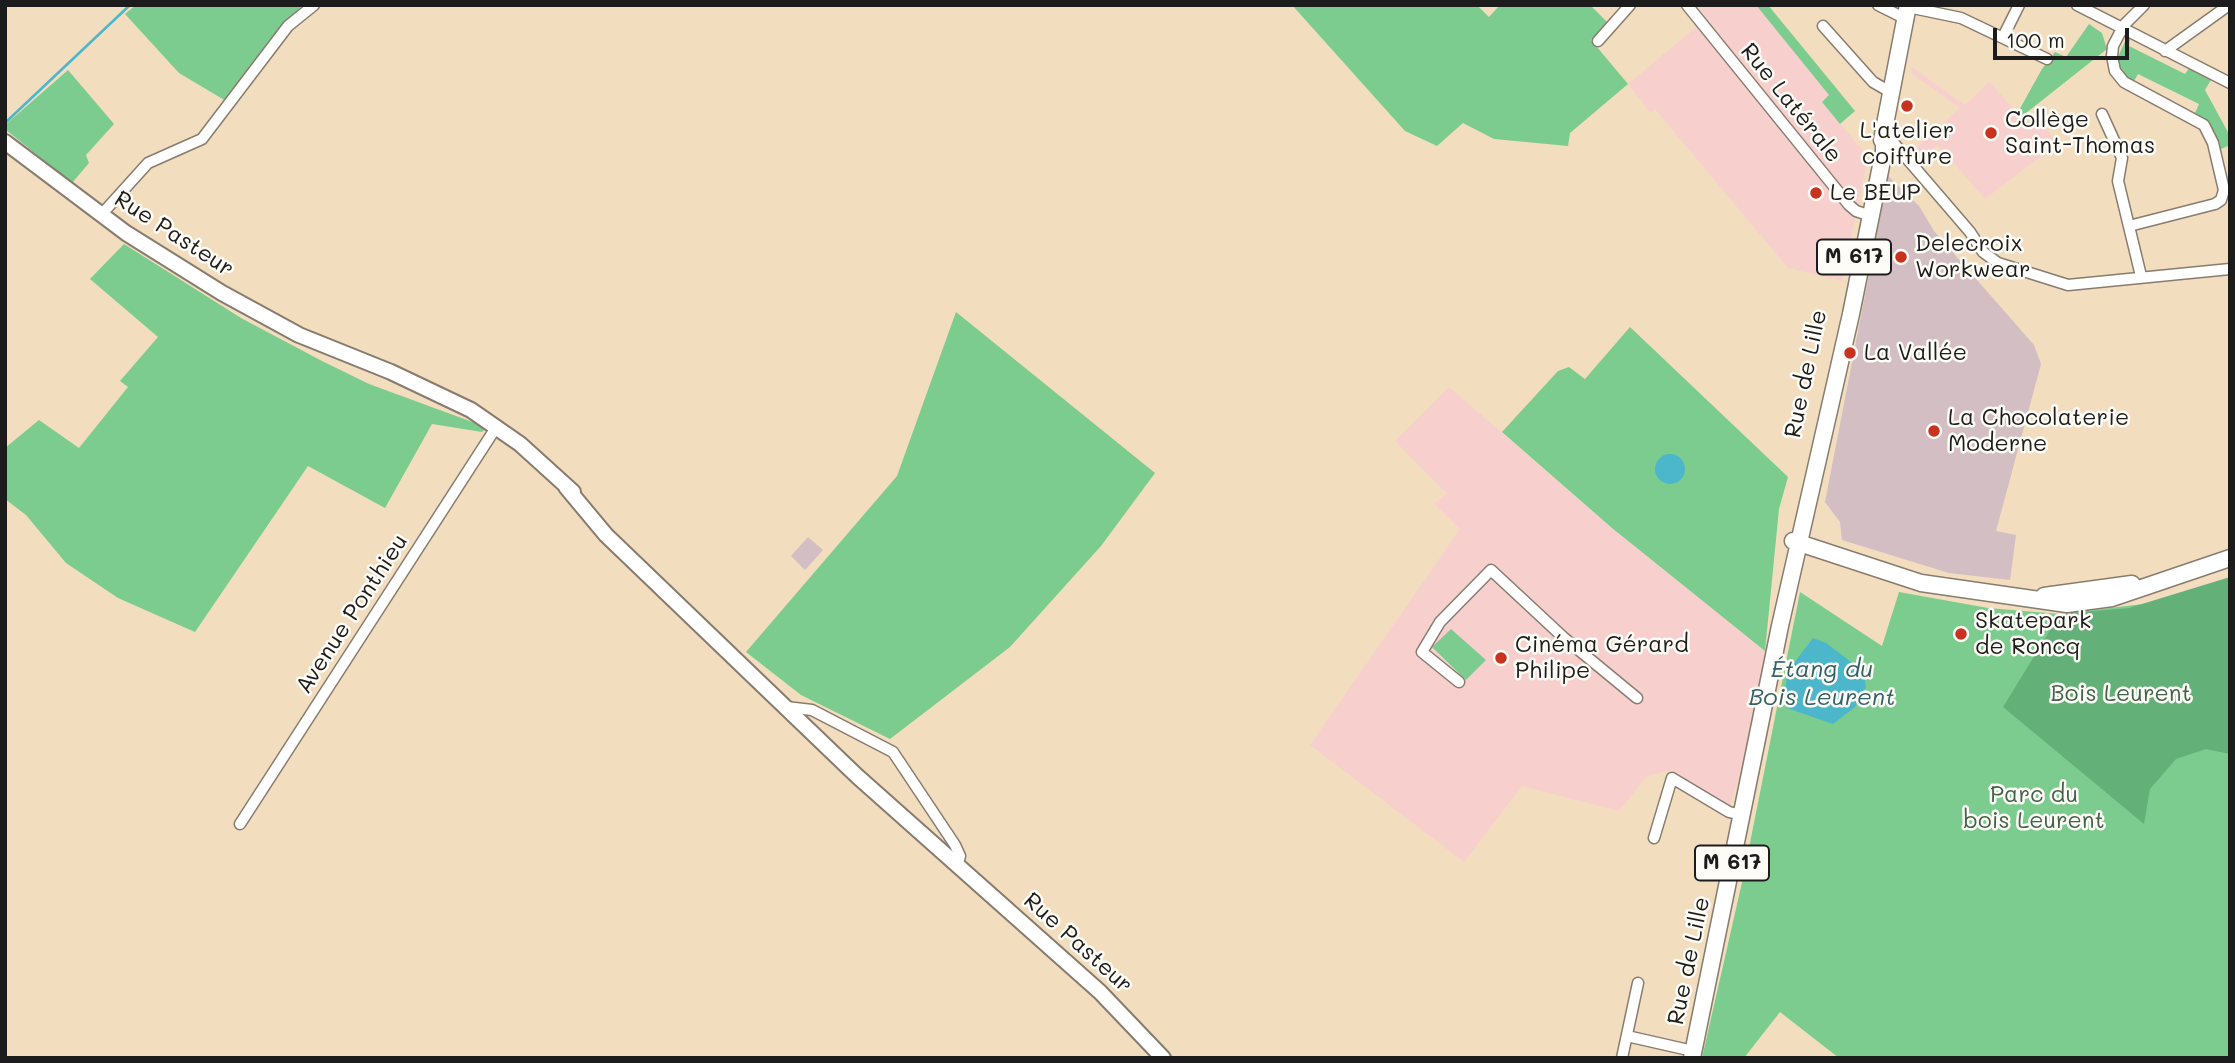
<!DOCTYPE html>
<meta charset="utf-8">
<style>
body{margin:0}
#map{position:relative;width:2235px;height:1063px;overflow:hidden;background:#f2ddbf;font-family:Mali,sans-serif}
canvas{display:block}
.frame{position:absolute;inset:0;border:7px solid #1c1c1c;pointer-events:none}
.scale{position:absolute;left:1993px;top:28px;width:136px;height:32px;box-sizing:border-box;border:4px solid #1c1c1c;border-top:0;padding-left:9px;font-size:21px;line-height:24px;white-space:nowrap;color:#1c1c1c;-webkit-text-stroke:5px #fdfcf7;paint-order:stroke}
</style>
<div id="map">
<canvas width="2235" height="1063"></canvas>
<div class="frame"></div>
<div class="scale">100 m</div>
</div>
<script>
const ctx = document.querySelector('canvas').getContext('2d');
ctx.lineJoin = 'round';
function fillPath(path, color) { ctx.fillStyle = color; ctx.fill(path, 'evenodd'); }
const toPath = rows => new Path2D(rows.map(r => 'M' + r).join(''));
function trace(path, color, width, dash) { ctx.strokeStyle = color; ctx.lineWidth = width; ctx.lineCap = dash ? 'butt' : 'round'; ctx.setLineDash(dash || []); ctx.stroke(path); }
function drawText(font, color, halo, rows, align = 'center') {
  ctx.font = font + ' Mali,sans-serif'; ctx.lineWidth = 5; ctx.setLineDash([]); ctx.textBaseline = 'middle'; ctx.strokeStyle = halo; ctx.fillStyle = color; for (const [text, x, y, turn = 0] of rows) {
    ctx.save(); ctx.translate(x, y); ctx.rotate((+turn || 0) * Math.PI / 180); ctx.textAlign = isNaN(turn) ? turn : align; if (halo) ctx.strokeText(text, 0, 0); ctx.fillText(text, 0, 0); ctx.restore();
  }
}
const built = toPath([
 [1703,5,1756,5,1830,95,1822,102,1868,157,1842,281,1788,268,1655,109,1650,112,1628,84,1707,18,1699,8],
 [1912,67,1965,105,1989,82,2031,127,2039,121,2058,143,1985,199,1938,145,1916,163,1909,154,1960,108,1911,73],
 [1449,387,1612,528,1765,651,1752,729,1730,807,1671,770,1647,776,1619,811,1522,786,1464,862,1310,745,1460,529,1434,504,1447,494,1395,441]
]);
const industrial = toPath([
 [1888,176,1919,206,1934,231,2034,345,2041,364,1996,531,2016,535,2010,580,1949,573,1842,540,1840,522,1825,502],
 [808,537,823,550,805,570,791,556]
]);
const green = toPath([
 [136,5,302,5,226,101,179,73,125,14],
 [1292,5,1477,5,1489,17,1500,5,1590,5,1607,22,1591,40,1628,84,1570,133,1568,146,1494,139,1463,123,1437,146,1405,131],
 [1756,5,1768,5,1855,111,1840,124,1822,102,1829,95],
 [2089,24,2102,33,2107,49,2021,117,2017,114,2042,69,2055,52,2066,57],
 [2127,37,2130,38,2129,46,2185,74,2190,67,2212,78,2205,90,2230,136,2230,145,2219,150,2210,125,2195,113,2199,104,2138,74,2134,81,2123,76,2116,61],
 [68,70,114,124,86,155,89,163,72,183,5,129,5,125],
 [124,244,241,318,322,361,369,384,486,427,482,432,432,424,385,508,308,466,195,632,118,598,66,563,26,515,5,499,5,448,39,420,79,448,128,387,120,381,158,337,90,279],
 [956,312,1155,473,1101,546,1010,647,890,739,801,695,746,652,897,476],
 [1630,327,1788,477,1779,509,1765,651,1612,528,1502,432,1558,371,1569,367,1585,379],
 [1800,592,1882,646,1899,592,1988,608,2060,614,2218,595,2230,622,2230,1058,1839,1058,1780,1012,1744,1058,1702,1058,1743,878],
 [1451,629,1486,660,1466,680,1432,647]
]);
const forest = toPath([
 [2230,577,2230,754,2206,749,2176,759,2150,789,2144,824,2003,707,2060,614,2129,608]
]);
const water = toPath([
 '1655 469a15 15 0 1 1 30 0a15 15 0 1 1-30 0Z',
 [1813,638,1826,643,1863,671,1866,687,1855,707,1833,724,1787,708,1784,697,1788,671]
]);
const stream = toPath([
 [5,123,130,5]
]);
const minor = toPath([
 [1687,5,1849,205,1856,211,1871,216],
 [1878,5,1908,20],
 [2077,5,2230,83],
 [1908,7,1961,18,2047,59],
 [1823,26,1873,82,1892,93],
 [2003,37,2019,5],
 [1598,41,1630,5],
 [2165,51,2229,5],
 [2102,114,2122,158,2118,181,2141,276],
 [1885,133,1970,232,1983,252,1998,263,2068,285,2230,269],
 [101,215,148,163,202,139,288,26,314,5],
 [2129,226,2215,204,2221,200,2224,190,2213,143,2204,125,2124,82,2115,71,2112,56,2113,46,2124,25,2144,5],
 [1459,682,1422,652,1440,622,1491,570,1563,637,1637,698],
 [786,707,812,710,893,752,955,845,960,856,957,867],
 [240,824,497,426],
 [1654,838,1672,778,1729,812,1742,815],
 [1627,1036,1693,1051],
 [1622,1058,1638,983]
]);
const secondary = toPath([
 [5,142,126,233,222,293,299,335,391,372,471,410,520,444,573,492],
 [566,487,606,535,857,776,1100,992,1163,1058]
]);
const primary = toPath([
 [1882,140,1908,5],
 [1793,541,1921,583,2067,604,2112,598,2230,558],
 [2044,596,2132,584],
 [1692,1058,1780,626,1851,314,1884,151,1884,132]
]);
const markers = [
 [1907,106,7,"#c8321e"],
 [1991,133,7,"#c8321e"],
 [1816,193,7,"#c8321e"],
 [1901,257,7,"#c8321e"],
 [1850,353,7,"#c8321e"],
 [1934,431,7,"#c8321e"],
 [1961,634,7,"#c8321e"],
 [1501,658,7,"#c8321e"]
];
const shields = [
 [1854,257,74],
 [1732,863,74]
];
const shieldNames = [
 ["M 617",1854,257],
 ["M 617",1732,863]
];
const streetNames = [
 ["Rue Latérale",1791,103,51],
 ["Rue Pasteur",174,234,33],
 ["Rue de Lille",1806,374,-78],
 ["Avenue Ponthieu",352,614,-57],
 ["Rue Pasteur",1078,943,42],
 ["Rue de Lille",1689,961,-78]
];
const poiNames = [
 ["Collège",2005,120],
 ["Saint-Thomas",2005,146],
 ["L'atelier",1907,131,"center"],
 ["coiffure",1907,157,"center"],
 ["Le BEUP",1830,193],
 ["Delecroix",1915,244],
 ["Workwear",1915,270],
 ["La Vallée",1864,353],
 ["La Chocolaterie",1948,418],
 ["Moderne",1948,444],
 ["Skatepark",1975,621],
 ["de Roncq",1975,647],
 ["Cinéma Gérard",1515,645],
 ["Philipe",1515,671]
];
const parkNames = [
 ["Bois Leurent",2121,694],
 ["Parc du",2034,795],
 ["bois Leurent",2034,821]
];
const waterNames = [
 ["Étang du",1822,670],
 ["Bois Leurent",1822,698]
];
fillPath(built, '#f7d0cd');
fillPath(industrial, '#d2bec3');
fillPath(green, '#7bcc8e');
fillPath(forest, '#64b079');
fillPath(water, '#4cb6ca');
trace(stream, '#4cb6ca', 2.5);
trace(minor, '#877c6e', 13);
trace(secondary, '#877c6e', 18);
trace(primary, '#877c6e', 19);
trace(minor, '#fff', 10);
trace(secondary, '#fff', 14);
trace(primary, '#fff', 16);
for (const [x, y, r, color] of markers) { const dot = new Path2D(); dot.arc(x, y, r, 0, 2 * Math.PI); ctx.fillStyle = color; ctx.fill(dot); trace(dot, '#fdfcf7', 2.5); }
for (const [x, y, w] of shields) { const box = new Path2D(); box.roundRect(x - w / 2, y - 17.5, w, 35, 5); ctx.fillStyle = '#fdfcf7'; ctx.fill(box); trace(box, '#1c1c1c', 2); }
drawText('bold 21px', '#1c1c1c', null, shieldNames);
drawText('23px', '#1c1c1c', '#fdfcf7', streetNames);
drawText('23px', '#1c1c1c', '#fdfcf7', poiNames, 'left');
drawText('23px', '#42624a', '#fdfcf7', parkNames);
drawText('italic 24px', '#32616a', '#fdfcf7', waterNames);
</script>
